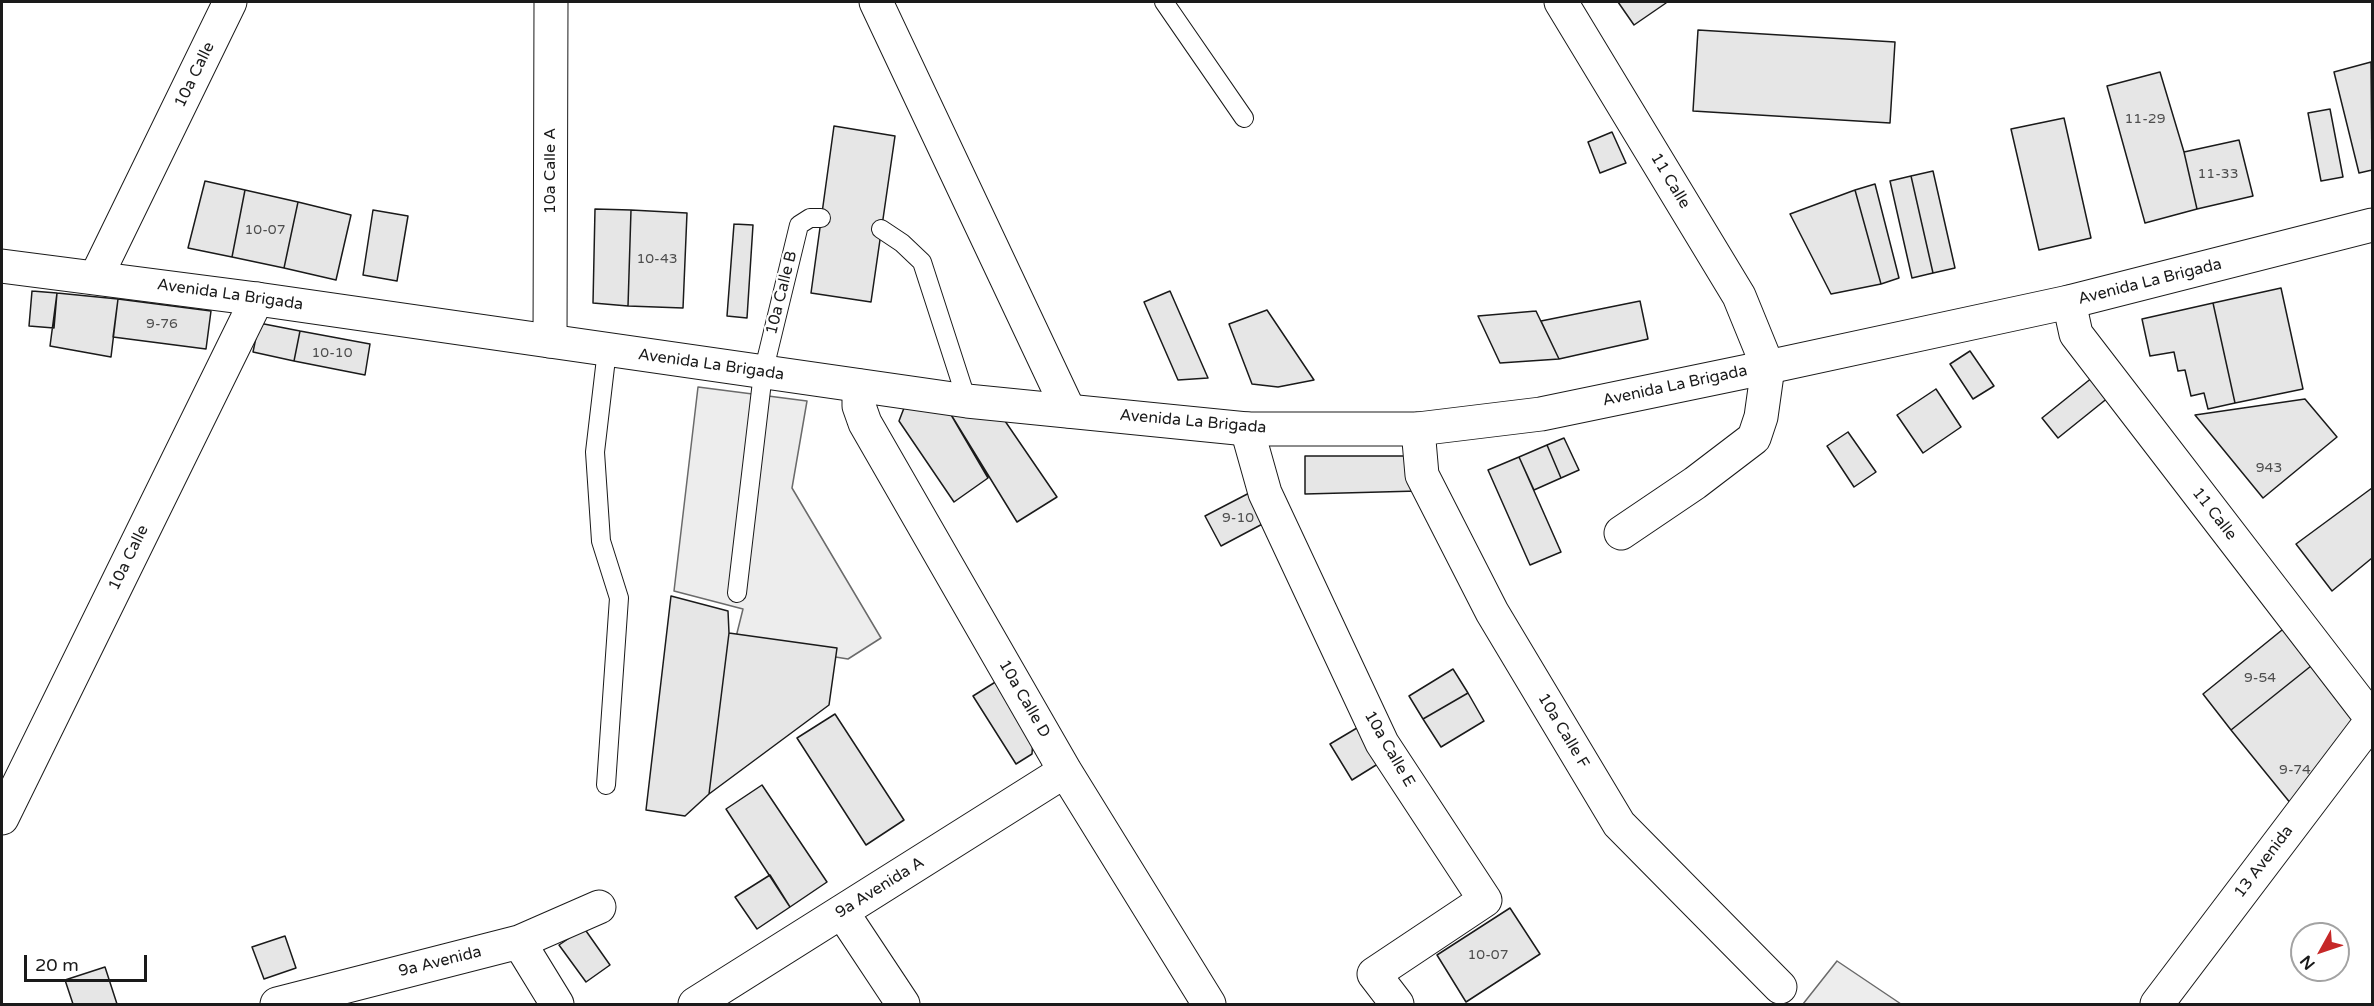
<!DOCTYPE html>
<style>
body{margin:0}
#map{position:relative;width:2374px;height:1006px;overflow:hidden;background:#fff;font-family:"Varela Round",sans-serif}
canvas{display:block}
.frame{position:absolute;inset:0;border:3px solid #1a1a1a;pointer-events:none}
.north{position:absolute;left:2290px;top:922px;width:60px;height:60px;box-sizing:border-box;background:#fff;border:2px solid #a3a3a3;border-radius:50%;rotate:230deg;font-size:16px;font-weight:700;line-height:24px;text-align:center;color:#1a1a1a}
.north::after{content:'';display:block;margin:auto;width:21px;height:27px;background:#c62828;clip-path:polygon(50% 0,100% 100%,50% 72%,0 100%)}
.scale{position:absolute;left:24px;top:955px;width:123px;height:27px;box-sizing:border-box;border:3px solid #1a1a1a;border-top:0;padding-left:8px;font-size:18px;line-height:21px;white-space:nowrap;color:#1a1a1a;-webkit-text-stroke:4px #fff;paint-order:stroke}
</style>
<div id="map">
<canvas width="2374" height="1006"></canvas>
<div class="frame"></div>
<div class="north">N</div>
<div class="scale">20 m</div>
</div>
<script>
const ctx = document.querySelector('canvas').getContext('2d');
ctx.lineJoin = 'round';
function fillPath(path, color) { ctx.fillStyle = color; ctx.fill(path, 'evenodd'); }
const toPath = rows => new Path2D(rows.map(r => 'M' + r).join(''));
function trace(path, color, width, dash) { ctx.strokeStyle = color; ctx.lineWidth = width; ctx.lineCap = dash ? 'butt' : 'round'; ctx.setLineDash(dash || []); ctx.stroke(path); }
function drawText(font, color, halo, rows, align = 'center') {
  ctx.font = font + ' "Varela Round",sans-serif'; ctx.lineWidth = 4.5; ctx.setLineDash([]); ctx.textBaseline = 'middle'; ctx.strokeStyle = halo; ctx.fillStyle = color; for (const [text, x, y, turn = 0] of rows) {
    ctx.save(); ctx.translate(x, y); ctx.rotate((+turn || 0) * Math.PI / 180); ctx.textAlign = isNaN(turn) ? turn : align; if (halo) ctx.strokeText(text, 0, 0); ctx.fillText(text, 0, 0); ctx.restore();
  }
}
const built = toPath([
 [698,387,807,401,792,488,881,638,848,659,735,641,743,609,674,591,698,387],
 [1837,961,1901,1004,1803,1004,1837,961]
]);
const building = toPath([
 [1618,2,1665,2,1666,3,1634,25,1618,2],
 [1698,30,1895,42,1890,123,1693,111,1698,30],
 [2371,62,2372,170,2359,173,2334,72,2371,62],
 [2160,72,2184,152,2197,209,2145,223,2107,86,2160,72],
 [2330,109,2343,177,2321,181,2308,113,2330,109],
 [2064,118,2091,238,2039,250,2011,129,2064,118],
 [834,126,895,136,871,302,811,293,834,126],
 [1612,132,1626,163,1600,173,1588,142,1612,132],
 [2239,140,2253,196,2197,209,2184,152,2239,140],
 [1933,171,1955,268,1933,273,1911,176,1933,171],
 [1911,176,1933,273,1912,278,1890,181,1911,176],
 [205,181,245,190,232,257,188,248,205,181],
 [1875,184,1899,278,1881,284,1855,190,1875,184],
 [245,190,298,202,284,268,232,257,245,190],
 [1855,190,1881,284,1831,294,1790,214,1855,190],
 [298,202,351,215,336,280,284,268,298,202],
 [595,209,631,210,628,306,593,303,595,209],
 [373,210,408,216,397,281,363,275,373,210],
 [631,210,687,213,683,308,628,306,631,210],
 [734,224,753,225,747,318,727,316,734,224],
 [2281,288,2303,389,2235,403,2213,303,2281,288],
 [32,291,57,293,54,328,29,326,32,291],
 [1170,291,1208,378,1178,380,1144,302,1170,291],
 [57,293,118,299,111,357,50,346,57,293],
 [118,299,211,311,206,349,113,337,118,299],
 [1640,301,1648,339,1559,359,1541,321,1640,301],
 [2213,303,2235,403,2208,409,2204,393,2191,396,2185,370,2178,371,2174,352,2150,356,2142,319,2213,303],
 [1267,310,1314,380,1278,387,1252,384,1229,324,1267,310],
 [1536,311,1559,359,1500,363,1478,316,1536,311],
 [259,323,300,331,294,361,253,352,259,323],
 [300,331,370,344,365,375,294,361,300,331],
 [1970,351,1994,386,1973,399,1950,364,1970,351],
 [2093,377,2109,397,2058,438,2042,418,2093,377],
 [1936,389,1961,427,1923,453,1897,415,1936,389],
 [2305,399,2337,437,2263,498,2195,415,2305,399],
 [904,408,950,413,988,478,954,502,899,421,904,408],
 [950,413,1005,421,1057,497,1017,522,950,413],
 [1848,432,1876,472,1854,487,1827,446,1848,432],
 [1564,438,1579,470,1561,478,1547,445,1564,438],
 [1547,445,1561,478,1534,490,1519,457,1547,445],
 [1305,456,1411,456,1418,491,1305,494,1305,456],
 [1519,457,1561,552,1530,565,1488,470,1519,457],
 [2372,488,2372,558,2332,591,2296,544,2372,488],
 [1255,490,1270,520,1221,546,1205,516,1255,490],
 [671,596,728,611,729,633,709,794,685,816,646,810,671,596],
 [2287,626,2316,662,2231,730,2203,694,2287,626],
 [729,633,837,648,829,705,709,794,729,633],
 [2316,662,2362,719,2296,810,2231,730,2316,662],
 [1453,669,1468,693,1423,719,1409,696,1453,669],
 [997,681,1033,738,1032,754,1016,764,973,696,997,681],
 [1468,693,1484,721,1441,747,1423,719,1468,693],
 [835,714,904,820,866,845,797,738,835,714],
 [1367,722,1389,757,1352,780,1330,744,1367,722],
 [762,785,827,882,790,907,726,809,762,785],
 [770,875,790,907,757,929,735,897,770,875],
 [1510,908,1540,954,1466,1002,1437,955,1510,908],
 [584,928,610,965,586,982,559,945,584,928],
 [285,936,296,968,264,979,252,947,285,936],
 [105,967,117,1004,73,1004,65,980,105,967]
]);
const lane = toPath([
 [1164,2,1244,118],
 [881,229,902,243,922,262,967,401],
 [737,593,763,373,799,225,810,218,821,218],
 [606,785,619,598,601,541,595,452,607,350]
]);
const street = toPath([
 [876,2,1069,411],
 [1561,2,1739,296,1768,367,1761,417,1754,438,1695,483,1621,533],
 [96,277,230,2],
 [2069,302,2076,334,2372,719],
 [550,341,551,2],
 [859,386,859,406,865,423,1065,771,1209,1004],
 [1247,429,1265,493,1382,743,1485,900,1374,974,1397,1004],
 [1418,429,1422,475,1492,612,1619,824,1780,987],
 [2,818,257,299],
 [842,912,903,1004],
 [519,942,557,1004],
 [277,1004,519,942,599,907],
 [695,1004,1065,771],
 [2157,1004,2372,720]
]);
const secondary = toPath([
 [2,266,257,299,967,401,1247,429,1418,429,1541,414,1768,367,2069,302,2372,225]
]);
const numberNames = [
 ["11-29",2145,119],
 ["11-33",2218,174],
 ["10-07",265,230],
 ["10-43",657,259],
 ["9-76",162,324],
 ["10-10",332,353],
 ["943",2269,468],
 ["9-10",1238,518],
 ["9-54",2260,678],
 ["9-74",2295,770],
 ["10-07",1488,955]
];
const streetNames = [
 ["10a Calle",195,75,-64],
 ["10a Calle A",551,171,-90],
 ["11 Calle",1670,181,59],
 ["Avenida La Brigada",2150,282,-14],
 ["10a Calle B",782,293,-76],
 ["Avenida La Brigada",230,295,8],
 ["Avenida La Brigada",711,365,8],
 ["Avenida La Brigada",1675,386,-12],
 ["Avenida La Brigada",1193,422,5],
 ["11 Calle",2214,514,52],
 ["10a Calle",129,558,-64],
 ["10a Calle D",1024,699,60],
 ["10a Calle F",1563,731,59],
 ["10a Calle E",1389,749,60],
 ["13 Avenida",2264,862,-53],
 ["9a Avenida A",880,888,-32],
 ["9a Avenida",440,962,-14]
];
fillPath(built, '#ededed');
trace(built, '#6a6a6a', 1.5);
fillPath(building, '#e6e6e6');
trace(building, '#1a1a1a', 1.5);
trace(lane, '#1a1a1a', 20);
trace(street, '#1a1a1a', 35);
trace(secondary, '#1a1a1a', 35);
trace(lane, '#fff', 18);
trace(street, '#fff', 33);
trace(secondary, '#fff', 33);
drawText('14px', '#4d4d4d', null, numberNames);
drawText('16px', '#1a1a1a', '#fff', streetNames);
</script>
